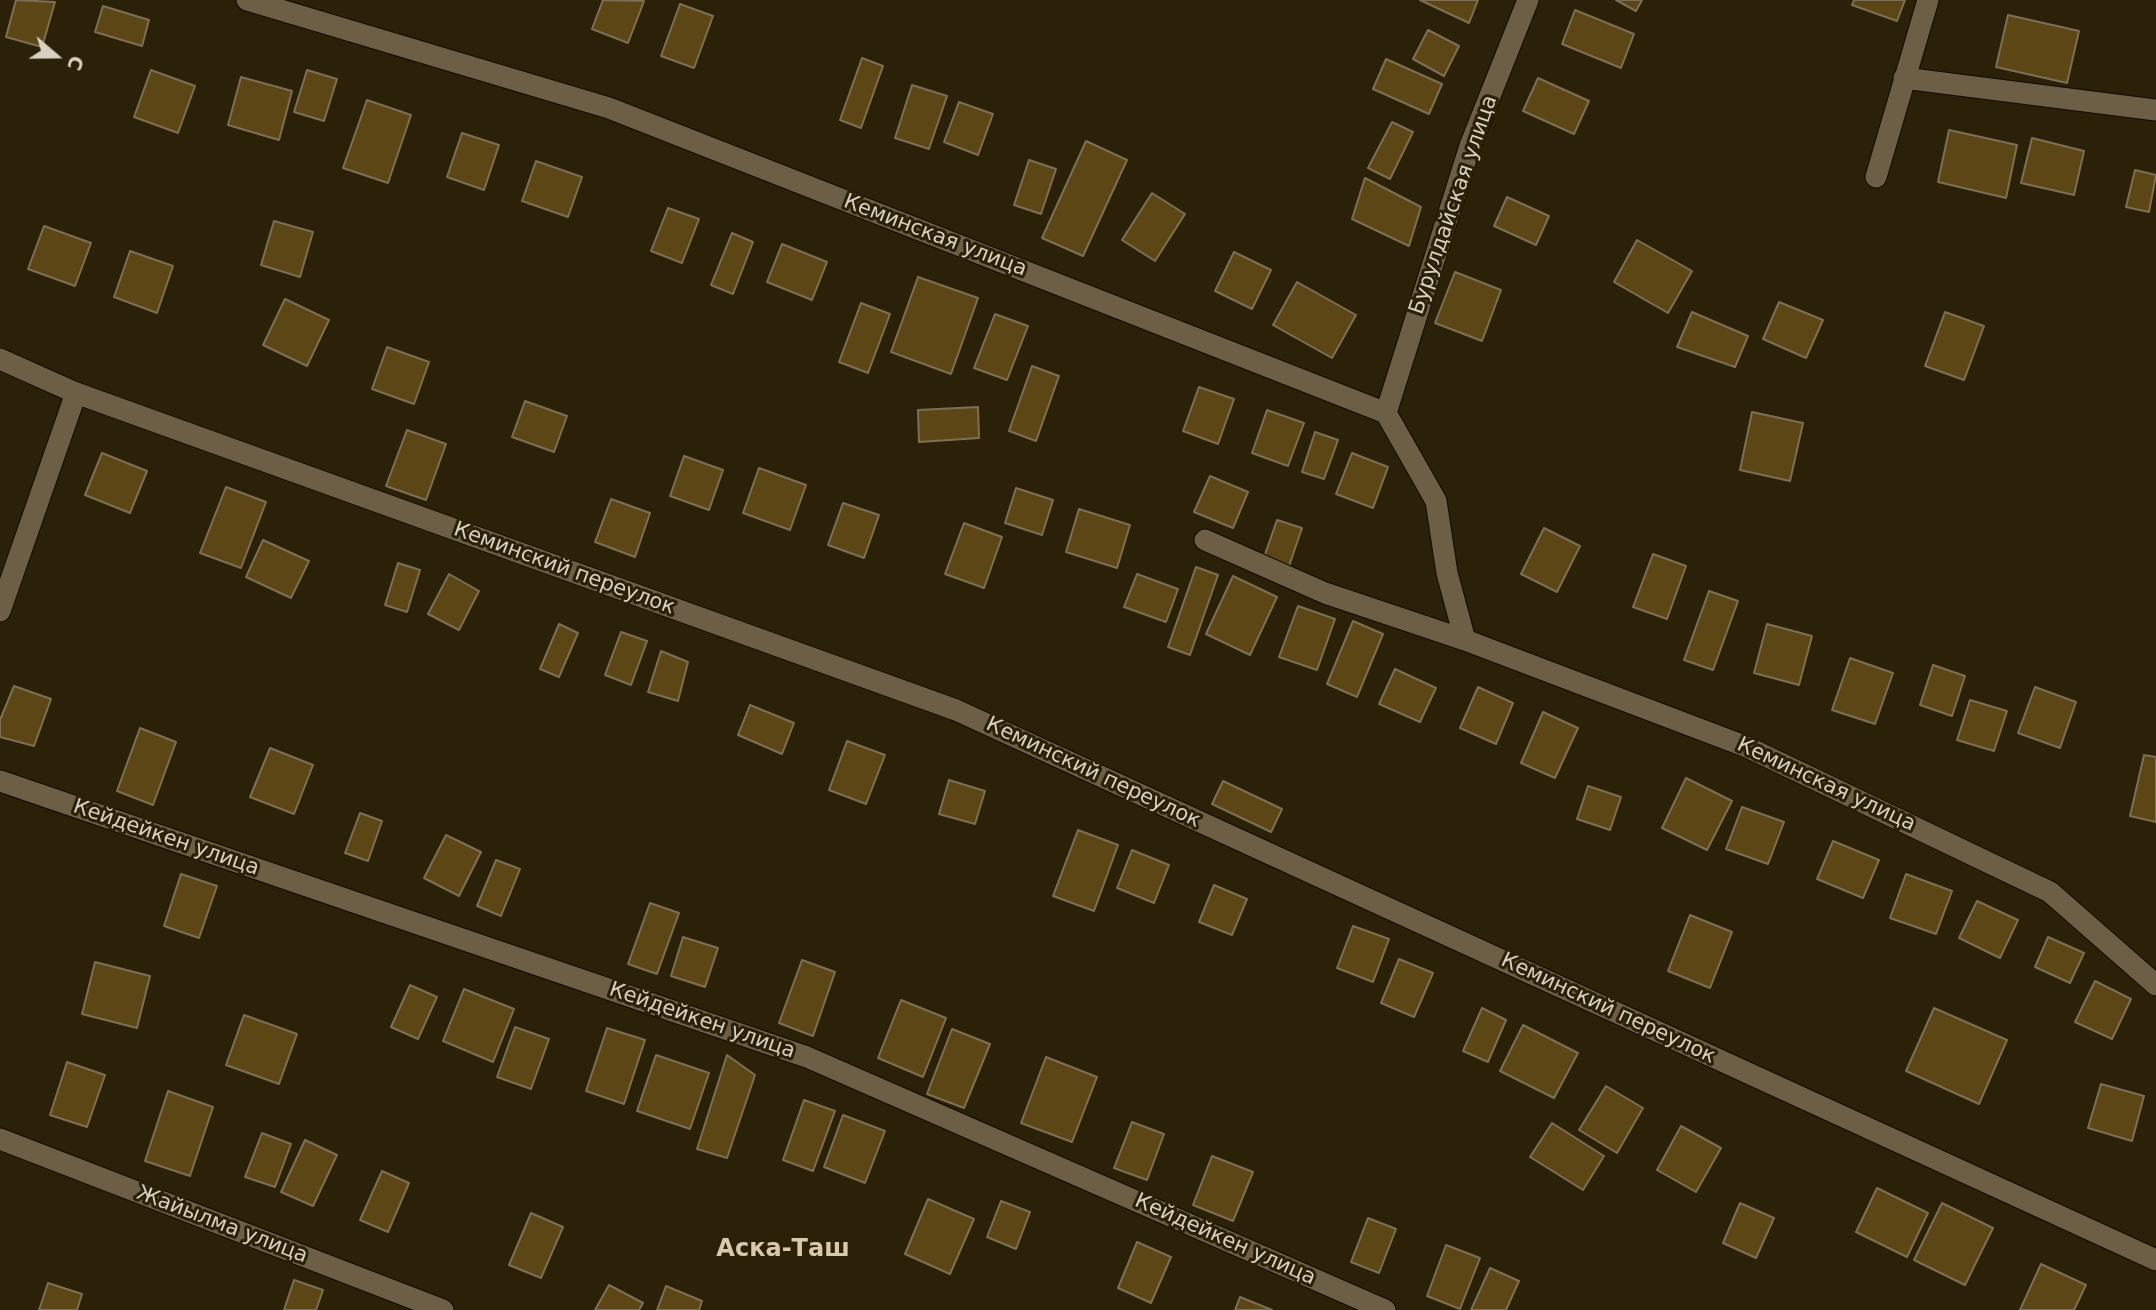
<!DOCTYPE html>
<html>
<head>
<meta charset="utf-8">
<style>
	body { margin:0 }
	#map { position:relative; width:2156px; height:1310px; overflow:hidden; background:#2b2008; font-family:"DejaVu Sans",sans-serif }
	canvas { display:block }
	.north { position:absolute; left:21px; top:21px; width:70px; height:70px; -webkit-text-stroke:5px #2b2008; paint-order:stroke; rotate:110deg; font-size:19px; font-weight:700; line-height:28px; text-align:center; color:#d8d1c3 }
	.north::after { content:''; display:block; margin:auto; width:24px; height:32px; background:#d8d1c3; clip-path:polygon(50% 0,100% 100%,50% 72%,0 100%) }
</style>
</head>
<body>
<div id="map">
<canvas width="2156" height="1310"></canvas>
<div class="north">С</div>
</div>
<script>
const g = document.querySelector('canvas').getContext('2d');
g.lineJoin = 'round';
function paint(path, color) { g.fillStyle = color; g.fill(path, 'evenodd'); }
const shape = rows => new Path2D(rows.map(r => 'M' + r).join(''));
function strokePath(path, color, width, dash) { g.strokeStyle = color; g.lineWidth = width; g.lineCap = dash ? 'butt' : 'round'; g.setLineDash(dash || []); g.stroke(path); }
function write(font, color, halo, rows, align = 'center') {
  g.font = font + ' "DejaVu Sans",sans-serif'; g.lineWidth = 6; g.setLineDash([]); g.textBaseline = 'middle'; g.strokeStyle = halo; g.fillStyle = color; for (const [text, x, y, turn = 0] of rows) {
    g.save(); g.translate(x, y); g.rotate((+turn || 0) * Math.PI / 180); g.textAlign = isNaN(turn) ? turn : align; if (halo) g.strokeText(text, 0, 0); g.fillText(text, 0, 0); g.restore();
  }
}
const building = shape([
	[16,0,55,2,42,47,6,37,16,0],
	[603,0,644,1,628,43,592,29,603,0],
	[1420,0,1478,0,1469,23,1420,0],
	[1616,0,1642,0,1636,11,1616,0],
	[1854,0,1905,0,1897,21,1852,5,1854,0],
	[680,4,713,16,694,68,661,56,680,4],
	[103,6,149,20,142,46,95,32,103,6],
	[1575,10,1634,34,1621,68,1562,44,1575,10],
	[2008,15,2079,31,2067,83,1996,67,2008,15],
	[1428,30,1459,46,1444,76,1413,59,1428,30],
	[862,58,883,66,861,128,840,120,862,58],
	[1386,59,1442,84,1429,114,1373,89,1386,59],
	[151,70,195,86,178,133,134,117,151,70],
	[307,70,337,79,324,121,294,112,307,70],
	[241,77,292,91,279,140,228,125,241,77],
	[1538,78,1589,101,1574,134,1523,111,1538,78],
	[912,85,947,96,929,149,895,138,912,85],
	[367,100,411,115,388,183,343,168,367,100],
	[959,102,993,114,978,155,944,142,959,102],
	[1392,122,1413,132,1390,179,1368,168,1392,122],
	[1949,130,2017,145,2006,198,1938,182,1949,130],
	[462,133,499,145,484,190,447,177,462,133],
	[2032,138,2084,151,2074,195,2021,183,2032,138],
	[1086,141,1127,160,1083,256,1042,238,1086,141],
	[1029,160,1056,169,1041,214,1014,205,1029,160],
	[536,161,582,177,568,217,522,201,536,161],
	[2135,170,2156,175,2149,212,2126,207,2135,170],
	[1365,178,1421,207,1409,246,1352,219,1365,178],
	[1152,193,1185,214,1155,261,1122,240,1152,193],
	[1507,197,1549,216,1536,245,1494,226,1507,197],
	[668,208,699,219,682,263,651,251,668,208],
	[274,221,313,232,300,277,261,265,274,221],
	[44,226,91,243,75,286,28,269,44,226],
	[732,233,753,242,733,294,711,285,732,233],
	[1637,240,1692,271,1668,313,1614,282,1637,240],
	[782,244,827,262,812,300,767,282,782,244],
	[130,251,173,266,157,313,114,297,130,251],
	[1234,252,1271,270,1252,309,1215,291,1234,252],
	[1455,272,1501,290,1482,341,1435,323,1455,272],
	[918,277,978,298,951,374,891,352,918,277],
	[1297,282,1356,315,1332,358,1273,325,1297,282],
	[285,299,329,320,307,366,263,345,285,299],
	[1779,302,1823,320,1806,358,1763,339,1779,302],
	[861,303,890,314,868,373,839,362,861,303],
	[1692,312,1748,336,1735,367,1677,347,1692,312],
	[1945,312,1984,326,1964,380,1925,366,1945,312],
	[995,314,1028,326,1007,380,974,368,995,314],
	[387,347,429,362,414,404,372,389,387,347],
	[1032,366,1059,376,1036,441,1009,431,1032,366],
	[1199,387,1234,399,1218,444,1183,431,1199,387],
	[525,401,567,416,554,452,512,437,525,401],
	[978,407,979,438,919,442,918,410,978,407],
	[1267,410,1304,423,1288,466,1252,453,1267,410],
	[1752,412,1803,423,1790,481,1740,470,1752,412],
	[407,430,446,444,426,500,386,486,407,430],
	[1315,432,1338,440,1324,479,1302,472,1315,432],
	[102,453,147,471,130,513,85,495,102,453],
	[1352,453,1388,467,1373,508,1336,494,1352,453],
	[684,456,723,470,709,510,670,496,684,456],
	[759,468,806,485,790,530,743,513,759,468],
	[1210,476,1248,492,1233,528,1194,512,1210,476],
	[226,487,266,502,241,568,200,553,226,487],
	[1016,488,1053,500,1042,535,1005,523,1016,488],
	[611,499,650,513,635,557,595,542,611,499],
	[843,503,879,515,864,558,828,545,843,503],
	[1079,509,1130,525,1117,568,1066,552,1079,509],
	[1277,520,1302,528,1287,572,1262,563,1277,520],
	[964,523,1002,537,984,588,945,574,964,523],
	[1544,528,1580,546,1557,592,1521,574,1544,528],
	[263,540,309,561,291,598,246,577,263,540],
	[1653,554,1686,566,1667,619,1633,607,1653,554],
	[398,563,420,570,407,612,385,605,398,563],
	[1196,567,1218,575,1190,655,1168,647,1196,567],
	[449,574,479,591,459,630,428,614,449,574],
	[1137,574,1178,589,1166,622,1124,607,1137,574],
	[1233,576,1277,597,1250,655,1206,634,1233,576],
	[1709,591,1738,601,1713,670,1684,660,1709,591],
	[1298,606,1335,619,1317,670,1279,657,1298,606],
	[1353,621,1383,634,1357,697,1327,684,1353,621],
	[559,624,578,633,559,677,540,669,559,624],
	[1767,624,1812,636,1799,685,1754,673,1767,624],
	[621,632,647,641,631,685,605,675,621,632],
	[661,651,688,662,678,701,648,692,661,651],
	[1850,658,1893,673,1875,724,1832,710,1850,658],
	[1933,665,1965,676,1952,716,1920,705,1933,665],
	[1395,669,1436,688,1420,722,1379,704,1395,669],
	[14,686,51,699,34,746,0,737,0,720,14,686],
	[1478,687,1513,703,1496,744,1460,728,1478,687],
	[2035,687,2076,702,2060,748,2018,733,2035,687],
	[1970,700,2007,711,1994,751,1957,740,1970,700],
	[750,705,794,723,782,754,738,735,750,705],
	[1543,712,1578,728,1555,778,1521,763,1543,712],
	[140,728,176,742,153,805,117,791,140,728],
	[847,741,885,755,866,804,829,790,847,741],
	[270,748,313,765,294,814,250,797,270,748],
	[2144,755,2156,757,2156,822,2130,816,2144,755],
	[1686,778,1732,801,1707,850,1662,828,1686,778],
	[949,780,985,791,975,824,939,814,949,780],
	[1223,781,1282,809,1271,832,1212,804,1223,781],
	[1588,786,1621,797,1610,830,1577,819,1588,786],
	[1742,807,1784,822,1768,864,1726,849,1742,807],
	[360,813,382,821,368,861,345,853,360,813],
	[1078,830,1118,845,1094,911,1053,896,1078,830],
	[446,835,481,852,459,896,424,878,446,835],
	[1833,841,1879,860,1863,898,1817,879,1833,841],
	[1132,850,1169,865,1154,903,1117,888,1132,850],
	[496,860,520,869,501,916,477,906,496,860],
	[181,874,217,886,199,938,164,926,181,874],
	[1906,874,1952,891,1936,934,1890,918,1906,874],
	[1214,885,1247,899,1232,935,1199,922,1214,885],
	[1977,901,2018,920,2000,958,1959,938,1977,901],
	[650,903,679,913,657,974,628,964,650,903],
	[1690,915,1732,932,1710,988,1668,971,1690,915],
	[1353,926,1389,939,1373,982,1337,968,1353,926],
	[683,937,718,948,705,987,671,976,683,937],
	[2048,937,2084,953,2070,983,2035,967,2048,937],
	[1399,959,1433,973,1414,1017,1381,1003,1399,959],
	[802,960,835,972,813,1036,779,1023,802,960],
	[95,962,150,976,137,1028,82,1014,95,962],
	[2095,981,2131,999,2112,1039,2075,1022,2095,981],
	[410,985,437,997,418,1039,391,1027,410,985],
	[464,989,514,1009,493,1062,443,1041,464,989],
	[901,1000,946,1018,923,1077,878,1058,901,1000],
	[1482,1008,1506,1020,1488,1062,1463,1051,1482,1008],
	[1934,1008,2007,1040,1979,1104,1906,1071,1934,1008],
	[244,1015,297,1034,279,1084,226,1065,244,1015],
	[1523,1025,1578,1053,1554,1098,1500,1071,1523,1025],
	[515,1027,549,1039,531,1089,497,1077,515,1027],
	[607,1028,645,1040,624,1104,586,1091,607,1028],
	[952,1029,990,1044,964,1108,927,1094,952,1029],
	[656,1055,709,1073,690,1129,637,1111,656,1055],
	[727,1055,755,1075,727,1158,697,1149,727,1055],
	[1046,1057,1097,1077,1072,1142,1021,1123,1046,1057],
	[67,1062,105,1075,87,1127,50,1115,67,1062],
	[2101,1084,2144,1096,2132,1141,2088,1128,2101,1084],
	[1606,1086,1643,1108,1617,1153,1579,1130,1606,1086],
	[168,1091,213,1107,190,1176,145,1161,168,1091],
	[804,1100,835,1111,813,1171,783,1160,804,1100],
	[843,1115,885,1131,865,1183,824,1167,843,1115],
	[1132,1122,1164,1134,1147,1180,1114,1168,1132,1122],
	[1552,1123,1604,1156,1583,1190,1530,1157,1552,1123],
	[1681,1126,1721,1148,1696,1192,1657,1170,1681,1126],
	[262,1133,291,1144,275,1187,245,1177,262,1133],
	[305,1140,337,1155,313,1206,281,1192,305,1140],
	[1212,1156,1253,1172,1233,1221,1193,1205,1212,1156],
	[382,1171,409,1183,388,1232,360,1220,382,1171],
	[1877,1188,1928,1213,1907,1257,1856,1232,1877,1188],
	[928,1199,974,1219,950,1274,905,1254,928,1199],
	[1001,1201,1030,1212,1016,1249,987,1237,1001,1201],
	[1740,1203,1774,1218,1756,1258,1723,1243,1740,1203],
	[1942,1203,1993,1228,1965,1285,1914,1260,1942,1203],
	[531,1213,563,1227,541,1278,509,1265,531,1213],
	[1368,1218,1396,1229,1379,1273,1351,1262,1368,1218],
	[1137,1242,1171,1257,1151,1303,1118,1288,1137,1242],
	[1446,1245,1480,1258,1460,1309,1427,1296,1446,1245],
	[2041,1264,2086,1285,2074,1310,2020,1310,2041,1264],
	[1490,1268,1519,1281,1506,1310,1471,1310,1490,1268],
	[294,1280,323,1290,316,1310,284,1310,294,1280],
	[48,1283,82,1294,77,1310,39,1310,48,1283],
	[609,1285,643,1303,639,1310,595,1310,609,1285],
	[666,1286,702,1301,699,1310,657,1310,666,1286],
	[1240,1297,1272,1310,1235,1310,1240,1297]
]);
const street = shape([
	[247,0,609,108,1386,413,1436,501,1447,573,1465,640],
	[1904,78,2156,110],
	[1876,177,1928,0],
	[76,393,956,710,2156,1260],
	[1386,413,1470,146,1528,0],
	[1205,540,1325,593,1465,640,1747,747,2050,892,2156,985],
	[0,781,807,1057,1385,1310],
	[0,1139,443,1310]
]);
const secondary = shape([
	[0,359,76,393,0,611]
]);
const streetNames = [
	["Бурулдайская улица",1454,205,-71],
	["Кеминская улица",935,236,21],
	["Кеминский переулок",564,569,20],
	["Кеминский переулок",1093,773,25],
	["Кеминская улица",1826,785,25],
	["Кейдейкен улица",166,838,19],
	["Кеминский переулок",1608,1009,25],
	["Кейдейкен улица",702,1021,19],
	["Жайылма улица",222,1225,21],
	["Кейдейкен улица",1225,1240,24]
];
const quarterNames = [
	["Аска-Таш",783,1250]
];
paint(building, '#5c4615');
strokePath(building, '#7c6f55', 2);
strokePath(street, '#130900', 23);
strokePath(secondary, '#130900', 23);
strokePath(street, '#6c5f46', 21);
strokePath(secondary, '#6c5f46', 21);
write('21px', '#d8d1c3', '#2b2008', streetNames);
write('bold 24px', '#d8c9ad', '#2b2008', quarterNames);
</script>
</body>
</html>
